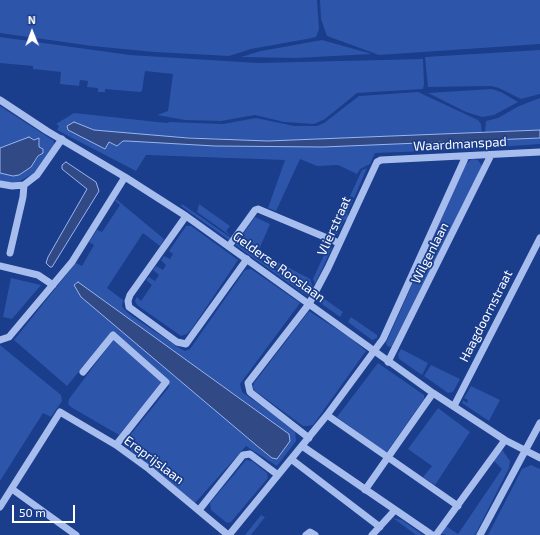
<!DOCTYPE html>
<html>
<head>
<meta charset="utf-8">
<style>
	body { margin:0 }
	#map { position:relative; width:540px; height:535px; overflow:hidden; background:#1a3d8c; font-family:"Exo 2",sans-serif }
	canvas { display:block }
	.north { position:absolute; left:12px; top:12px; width:40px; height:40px; -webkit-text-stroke:3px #1a3d8c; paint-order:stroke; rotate:359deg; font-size:11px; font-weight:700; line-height:16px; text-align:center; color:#fff }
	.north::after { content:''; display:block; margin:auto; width:14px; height:18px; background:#fff; clip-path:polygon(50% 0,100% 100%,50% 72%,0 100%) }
	.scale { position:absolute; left:12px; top:505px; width:63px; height:18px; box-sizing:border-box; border:2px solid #fff; border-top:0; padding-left:5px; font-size:12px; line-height:14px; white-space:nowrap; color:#fff; -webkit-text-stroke:3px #1a3d8c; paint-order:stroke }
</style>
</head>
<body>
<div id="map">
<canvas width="540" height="535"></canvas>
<div class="north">N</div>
<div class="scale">50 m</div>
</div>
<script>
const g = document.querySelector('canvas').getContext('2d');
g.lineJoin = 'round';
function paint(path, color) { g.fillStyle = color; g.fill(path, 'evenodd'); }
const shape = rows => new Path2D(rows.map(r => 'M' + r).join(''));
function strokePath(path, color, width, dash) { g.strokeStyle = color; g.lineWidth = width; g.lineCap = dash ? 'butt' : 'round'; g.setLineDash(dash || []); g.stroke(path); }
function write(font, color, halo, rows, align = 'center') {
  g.font = font + ' "Exo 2",sans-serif'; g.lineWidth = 3.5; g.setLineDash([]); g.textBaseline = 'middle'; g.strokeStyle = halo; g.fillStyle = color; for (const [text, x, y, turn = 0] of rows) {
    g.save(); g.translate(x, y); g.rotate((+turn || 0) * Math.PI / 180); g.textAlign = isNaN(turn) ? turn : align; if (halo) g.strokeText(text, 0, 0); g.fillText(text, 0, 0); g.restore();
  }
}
const green = shape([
	[0,0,317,0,319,29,316,37,307,39,251,49,229,56,154,52,92,46,0,33],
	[320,0,540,0,540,44,379,55,327,36,321,19],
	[0,37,130,55,258,63,423,59,424,84,423,89,357,93,325,119,314,124,284,122,255,115,221,121,185,120,157,115,168,111,173,74,145,71,142,91,140,92,105,89,105,92,98,92,98,88,87,87,88,81,80,80,79,86,60,84,61,72,33,69,33,66,0,63],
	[322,40,372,54,296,58,241,57,261,51],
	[540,50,540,94,521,99,499,88,491,86,428,87,425,57],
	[492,89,501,92,518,102,494,115,482,117,466,112,428,93],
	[418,92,478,120,481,124,482,133,268,141,162,136,94,130,75,123,117,146,123,141,127,141,215,146,289,147,482,140,482,149,375,153,370,164,360,169,357,174,338,165,317,166,300,159,276,211,268,208,285,160,146,155,136,171,57,130,59,126,56,124,74,113,167,123,170,122,223,124,256,118,294,126,317,126,324,123,359,96],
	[540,98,540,130,485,132,486,121,498,118,519,106],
	[0,106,54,141,54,146,34,173,20,181,12,183,0,181,0,173,13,176,31,167,43,151,39,147,40,140,29,138,0,148],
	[540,138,540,144,485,148,484,140],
	[472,159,478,160,482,166,405,321,391,347,387,346,386,343,466,164],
	[367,168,354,198,350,196,362,170],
	[349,198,353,200,347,213,349,217,347,220,344,220,337,234,334,233],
	[116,199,164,239,160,246,143,233,107,288,123,300,122,307,129,314,178,347,185,351,190,349,245,270,251,269,300,303,240,384,242,392,295,430,296,441,277,466,246,446,195,503,123,444,169,387,168,382,111,333,67,386,14,340,76,263,82,266,94,245,89,242,97,230,102,232,120,205,115,201],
	[78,282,289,434,272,458,82,297,74,285],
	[182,204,231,238,229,240,181,206],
	[199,204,230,226,226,231,232,237,197,212],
	[255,217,270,224,257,254,238,241],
	[186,226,191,226,238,260,191,330,187,334,181,336,137,305,135,301,137,297,141,301,152,285,146,280,149,277,155,281,159,275,153,270,156,266,163,270,166,265,161,260,164,256,170,259,173,254,169,251],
	[237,243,309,294,307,296,235,245],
	[328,246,332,248,315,284,313,279],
	[261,253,310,279,313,287,312,290,308,291,259,256],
	[11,278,41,285,12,319,3,317],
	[323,298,343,312,340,317,322,304],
	[309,311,349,337,366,351,313,425,307,426,303,426,254,390,253,387,254,383],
	[351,317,377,335,377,338,372,340,348,322],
	[114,339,163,380,119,435,71,407,68,404,69,399],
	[0,345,61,395,62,401,51,417,43,413,0,481],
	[401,349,428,363,422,375,399,359,398,354],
	[378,363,424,395,424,399,386,453,337,417],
	[431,365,460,379,453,392,448,393,424,376],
	[471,386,500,400,489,421,462,403,463,400,467,403,468,400,464,398],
	[438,408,470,432,435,485,423,477,432,466,408,449],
	[501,448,510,461,509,468,475,535,446,535,441,533,446,526,458,534,502,469,493,460],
	[246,460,252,461,267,473,268,478,231,522,227,523,211,510,210,503],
	[531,465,540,469,540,535,488,535,522,469],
	[261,515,265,517,251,535,245,535],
	[393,518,402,520,423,535,416,535]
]);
const water = shape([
	[74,122,94,130,117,132,188,138,268,141,540,130,540,138,323,147,215,146,127,141,123,141,117,146,109,142,105,149,68,130,67,126,74,122],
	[29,137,34,140,39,138,39,147,43,149,43,153,38,156,31,167,19,175,13,176,0,173,0,148,29,137],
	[66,162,96,182,99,191,52,267,50,267,46,263,48,257,87,189,62,169,62,165,66,162],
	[78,282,289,434,290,441,277,459,272,458,256,445,81,297,74,285,78,282]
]);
const minor = shape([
	[0,100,47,131,125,177,186,216,433,393,505,440,540,458],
	[0,184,12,186,24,185],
	[186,216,130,295,128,301,129,307,177,342,186,344,247,259],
	[229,246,255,210,258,209,339,243],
	[10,253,23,197,24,185,37,175,62,139],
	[0,266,38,275,53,285],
	[0,340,9,337,72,262,125,177],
	[388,362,491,155],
	[83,372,113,335,166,382,116,445],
	[454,406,540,238],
	[327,415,458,506],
	[309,438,250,392,248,383,309,304,328,268,377,162,381,160,540,152],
	[302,446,432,535],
	[291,459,380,527],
	[12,489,76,535],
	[365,490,433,393],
	[0,507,60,412,116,445,149,469,228,535],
	[199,510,243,455,250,454,278,475],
	[229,535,327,415,383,339,466,156],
	[306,535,310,532,315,535],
	[372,535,395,510],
	[436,535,505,440],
	[480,535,540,423]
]);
const streetNames = [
	["Waardmanspad",460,144,-3],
	["Vlierstraat",334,226,-66],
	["Wilgenlaan",430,253,-63],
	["Gelderse Rooslaan",279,267,36],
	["Haagdoornstraat",486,316,-63],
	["Ereprijslaan",154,460,37]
];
paint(green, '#2d55aa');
paint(water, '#314a86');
strokePath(water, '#98b5f0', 1);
strokePath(minor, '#a6bdee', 7);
write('13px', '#fff', '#1a3d8c', streetNames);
</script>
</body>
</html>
